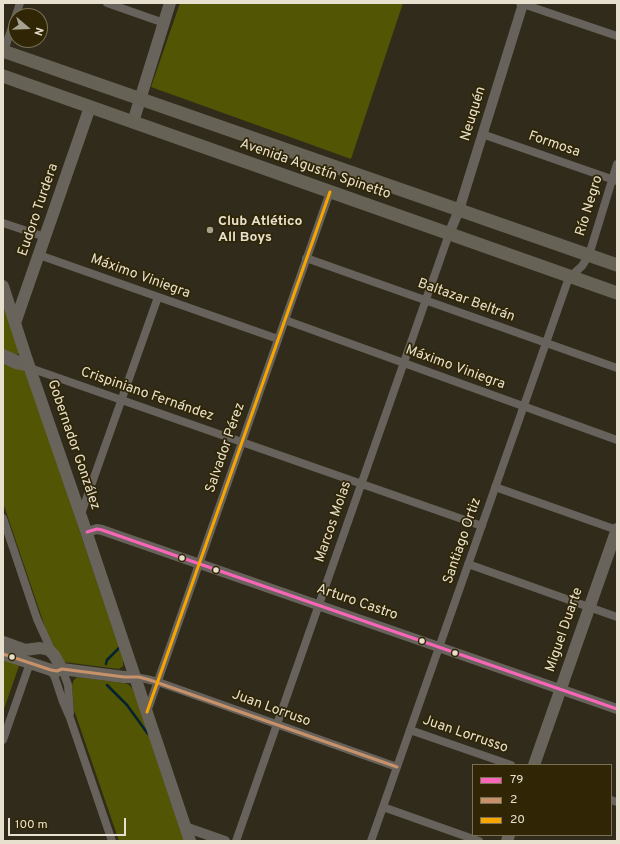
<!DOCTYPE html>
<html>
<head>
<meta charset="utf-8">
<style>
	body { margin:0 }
	#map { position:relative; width:620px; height:844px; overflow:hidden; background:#302b1a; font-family:Overpass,sans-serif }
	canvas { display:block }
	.frame { position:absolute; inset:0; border:4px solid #e7e0cf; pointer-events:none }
	.legend { position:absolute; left:472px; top:764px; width:140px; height:72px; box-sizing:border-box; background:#302606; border:1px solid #797056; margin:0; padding:5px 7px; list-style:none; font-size:12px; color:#e7e0cf }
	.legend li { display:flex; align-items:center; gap:8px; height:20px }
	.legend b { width:20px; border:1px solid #797056 }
	.north { position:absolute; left:8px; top:8px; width:40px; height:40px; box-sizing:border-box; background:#302606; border:1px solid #797056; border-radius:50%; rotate:109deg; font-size:11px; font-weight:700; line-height:16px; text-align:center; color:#e7e0cf }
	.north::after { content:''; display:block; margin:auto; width:14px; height:18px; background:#a7a190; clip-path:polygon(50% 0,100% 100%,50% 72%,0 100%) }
	.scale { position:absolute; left:8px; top:818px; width:118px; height:18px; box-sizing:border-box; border:2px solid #e7e0cf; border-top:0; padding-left:5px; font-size:12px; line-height:14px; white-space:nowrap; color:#e7e0cf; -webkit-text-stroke:3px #302606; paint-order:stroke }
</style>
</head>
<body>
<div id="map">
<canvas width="620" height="844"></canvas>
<div class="frame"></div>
<ul class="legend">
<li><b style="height:5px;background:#fa66b7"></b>79</li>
<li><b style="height:5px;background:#c7916a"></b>2</li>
<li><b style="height:5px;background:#f7a600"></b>20</li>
</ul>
<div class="north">N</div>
<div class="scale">100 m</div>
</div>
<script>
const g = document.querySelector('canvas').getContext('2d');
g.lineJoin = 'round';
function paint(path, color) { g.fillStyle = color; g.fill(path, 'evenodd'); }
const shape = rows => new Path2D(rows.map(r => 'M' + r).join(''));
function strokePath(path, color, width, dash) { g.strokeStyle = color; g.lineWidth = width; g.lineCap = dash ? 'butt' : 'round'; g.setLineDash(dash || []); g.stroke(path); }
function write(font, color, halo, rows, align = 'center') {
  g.font = font + ' Overpass,sans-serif'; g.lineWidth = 3.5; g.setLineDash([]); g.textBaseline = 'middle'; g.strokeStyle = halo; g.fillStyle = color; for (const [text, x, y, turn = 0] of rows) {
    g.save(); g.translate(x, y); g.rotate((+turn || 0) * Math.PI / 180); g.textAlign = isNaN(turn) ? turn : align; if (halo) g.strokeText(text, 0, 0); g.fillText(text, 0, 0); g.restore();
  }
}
const green = shape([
	[180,3,403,3,351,159,151,87],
	[3,303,19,352,18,354,16,355,3,351],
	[3,361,23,370,26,373,123,659,123,666,119,669,64,662,61,660,48,636,3,503],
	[3,657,20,663,3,712],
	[77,677,124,683,128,684,132,688,134,692,184,841,119,841,74,710,72,685,74,680]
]);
const stream = shape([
	[106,664,107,660,119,648],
	[107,685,127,705,148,734]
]);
const minor = shape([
	[107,3,164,23],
	[523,3,523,4,617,36],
	[4,51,20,3],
	[482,134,617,181],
	[3,223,45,237],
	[39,255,278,339],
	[306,258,617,368],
	[285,320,617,440],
	[3,353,19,360,25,364],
	[3,359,16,365,30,368,482,526],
	[495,487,617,530],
	[81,514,158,297],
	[3,518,37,619,52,652],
	[468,564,617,617],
	[62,669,68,685,70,713],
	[48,670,53,674,55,678,63,702,70,718,112,841],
	[135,677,146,679,158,682,397,767],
	[147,712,330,192],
	[410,730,511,765],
	[3,740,30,663],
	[611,800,617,802],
	[383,807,479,841],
	[236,841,449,234],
	[371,841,567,283,569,278,582,266,589,255,617,164]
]);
const tertiary = shape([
	[449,234,459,210,523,4,521,3],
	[87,532,97,529,102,530,617,709],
	[185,827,225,841]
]);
const secondary = shape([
	[133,122,170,3],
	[3,286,26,357,85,528,190,841],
	[15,323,90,107],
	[3,642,25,650,40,648,49,650,54,655,62,669],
	[3,654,51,670,57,671,62,669,124,677,135,677],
	[534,765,617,529],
	[507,841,509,835]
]);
const primary = shape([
	[3,51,617,265],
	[3,76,617,293]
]);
const bus1 = shape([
	[87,532,97,529,102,530,617,709]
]);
const bus2 = shape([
	[3,654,51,670,57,671,62,669,124,677,139,677,150,680,397,767]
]);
const bus3 = shape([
	[147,712,330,192]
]);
const markers = [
	[210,230,4,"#a7a190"],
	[182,558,3.5,"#e7e0cf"],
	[216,570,3.5,"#e7e0cf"],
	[422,641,3.5,"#e7e0cf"],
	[455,653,3.5,"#e7e0cf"],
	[12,657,3.5,"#e7e0cf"]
];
const streetNames = [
	["Neuquén",474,114,-73],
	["Formosa",554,145,19],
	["Avenida Agustín Spinetto",315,170,19],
	["Río Negro",590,206,-73],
	["Eudoro Turdera",39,210,-71],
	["Máximo Viniegra",140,277,20],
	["Baltazar Beltrán",466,301,20],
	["Máximo Viniegra",455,368,20],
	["Crispiniano Fernández",147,395,19],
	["Gobernador González",73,445,71],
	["Salvador Pérez",226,448,-71],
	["Marcos Molas",334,522,-71],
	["Santiago Ortiz",463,541,-71],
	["Arturo Castro",357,603,19],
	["Miguel Duarte",565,630,-71],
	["Juan Lorruso",271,709,20],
	["Juan Lorrusso",465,735,19]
];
const poiNames = [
	["Club Atlético",218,222],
	["All Boys",218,238]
];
paint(green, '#525504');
strokePath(stream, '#04212f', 2.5);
strokePath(minor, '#67625b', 8);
strokePath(tertiary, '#67625b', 10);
strokePath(secondary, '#69645b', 12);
strokePath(primary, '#676256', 13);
strokePath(bus1, '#fa66b7', 3);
strokePath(bus2, '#c7916a', 3);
strokePath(bus3, '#f7a600', 3);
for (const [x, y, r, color] of markers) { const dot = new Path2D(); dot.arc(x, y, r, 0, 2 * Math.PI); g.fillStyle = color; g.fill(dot); strokePath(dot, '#302606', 1.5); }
write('14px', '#e7e0cf', '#302606', streetNames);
write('bold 14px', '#e7e0cf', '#302606', poiNames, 'left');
</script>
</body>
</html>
